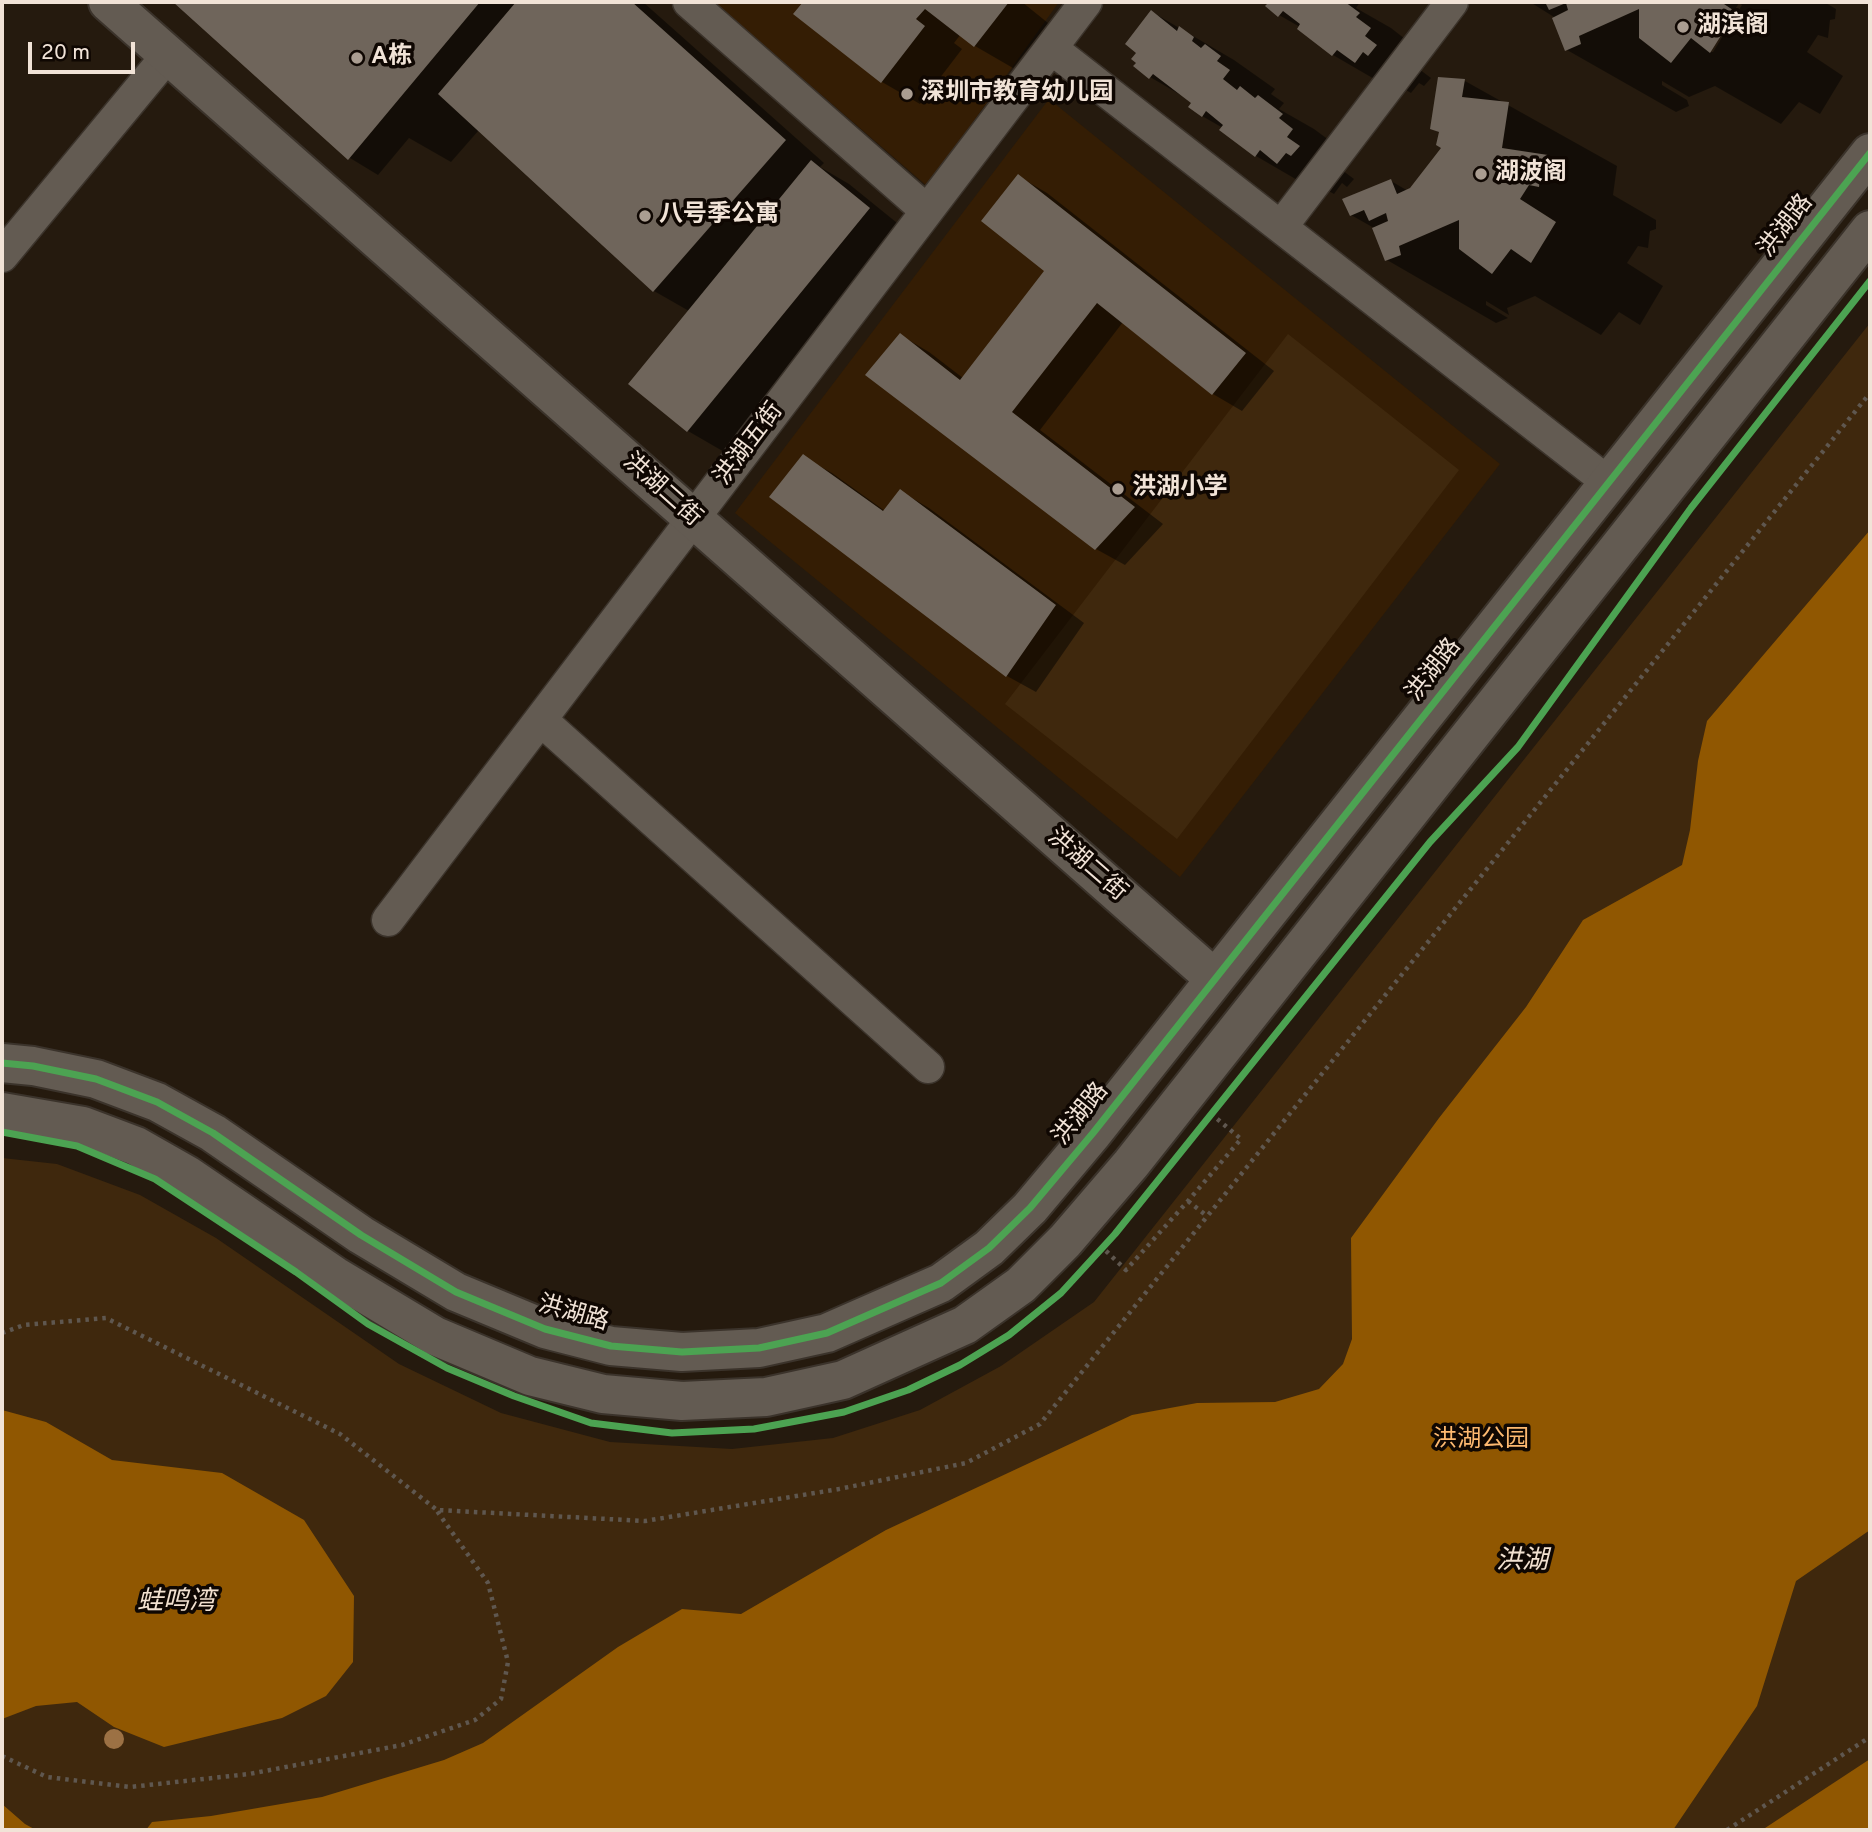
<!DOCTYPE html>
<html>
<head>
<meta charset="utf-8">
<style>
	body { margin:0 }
	#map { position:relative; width:1872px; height:1832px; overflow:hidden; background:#251a0e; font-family:Overpass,sans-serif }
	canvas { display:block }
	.frame { position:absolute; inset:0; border:4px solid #f1e3d7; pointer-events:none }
	.scale { position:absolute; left:28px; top:42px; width:107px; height:32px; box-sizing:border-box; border:4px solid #f1e3d7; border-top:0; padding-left:9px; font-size:21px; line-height:24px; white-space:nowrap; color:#f1e3d7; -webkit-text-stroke:5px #0f0702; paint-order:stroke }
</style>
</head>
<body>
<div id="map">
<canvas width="1872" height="1832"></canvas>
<div class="frame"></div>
<div class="scale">20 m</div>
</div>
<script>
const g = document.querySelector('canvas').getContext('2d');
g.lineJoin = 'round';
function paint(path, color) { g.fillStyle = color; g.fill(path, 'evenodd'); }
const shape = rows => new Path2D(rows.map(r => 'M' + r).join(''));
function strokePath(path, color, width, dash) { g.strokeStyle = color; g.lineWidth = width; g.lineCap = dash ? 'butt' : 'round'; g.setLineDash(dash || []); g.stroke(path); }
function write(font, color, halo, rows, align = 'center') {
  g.font = font + ' Overpass,"Noto Sans SC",sans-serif'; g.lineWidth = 7; g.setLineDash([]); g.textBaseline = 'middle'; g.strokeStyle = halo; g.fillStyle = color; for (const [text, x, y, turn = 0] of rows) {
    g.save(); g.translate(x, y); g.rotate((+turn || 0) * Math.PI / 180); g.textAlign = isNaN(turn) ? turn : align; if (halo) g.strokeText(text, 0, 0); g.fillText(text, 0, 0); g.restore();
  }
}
const built = shape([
	[714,2,1059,2,927,186],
	[1049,99,1500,464,1180,877,735,513]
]);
const green = shape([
	[1870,323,1870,1830,2,1830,2,1158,57,1164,140,1195,216,1238,399,1364,501,1413,610,1442,732,1449,833,1438,920,1410,1001,1366,1094,1302],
	[1288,334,1459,470,1177,839,1005,704]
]);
const water = shape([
	[1870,530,1870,1530,1796,1581,1757,1706,1673,1830,146,1830,152,1822,211,1816,322,1797,444,1760,483,1743,618,1647,682,1609,741,1614,886,1530,1132,1415,1197,1403,1275,1402,1319,1389,1343,1364,1352,1339,1351,1238,1439,1118,1526,1007,1583,920,1682,865,1690,830,1698,761,1707,721],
	[2,1410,46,1422,112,1460,222,1473,304,1520,354,1596,353,1662,326,1696,282,1718,164,1747,114,1727,77,1702,36,1706,2,1719],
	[1870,1759,1870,1830,1762,1830],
	[2,1804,25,1824,36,1830,2,1830]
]);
const shadow = shape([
	[176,2,643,2,824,163,820,167,849,184,907,231,726,453,688,431,630,383,689,311,654,291,479,130,451,162,409,138,378,175,350,158],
	[805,2,1022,2,1048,23,1013,68,975,46,961,34,954,43,962,49,920,104,882,82,795,14],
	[1270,2,1360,2,1356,8,1391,28,1414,46,1419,69,1431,78,1424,86,1419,83,1411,93,1392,82,1388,87,1333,55,1300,27,1279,15],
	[1530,2,1824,2,1836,9,1835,19,1830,20,1828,38,1818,35,1807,52,1843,76,1820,114,1799,102,1781,124,1715,86,1689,97,1662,81,1662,85,1687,100,1689,106,1676,112,1567,50,1554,17],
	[1739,3,1742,5,1713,52,1709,52],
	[1152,12,1234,60,1275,89,1271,94,1284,103,1279,109,1314,129,1337,146,1342,170,1354,179,1347,187,1342,183,1334,194,1314,183,1311,188,1256,156,1223,128,1202,116,1191,101,1150,77,1138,62,1138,52],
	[1465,81,1617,166,1613,195,1656,220,1656,229,1650,231,1648,248,1638,246,1627,263,1663,286,1640,325,1619,312,1601,335,1535,296,1507,308,1509,315,1486,301,1486,305,1508,318,1496,323,1387,260,1374,228,1351,215,1391,181,1408,191,1444,148,1440,133,1432,128],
	[1018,176,1047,193,1274,371,1242,411,1213,394,1123,322,1040,430,1163,524,1125,565,1096,549,900,335,929,352,963,378,1047,271],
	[803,457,832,473,885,511,900,491,929,508,1084,623,1036,692,1007,676,771,497]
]);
const building = shape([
	[173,2,480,2,348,160],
	[516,2,632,2,786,140,653,292,438,94],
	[803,2,1009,2,974,47,925,9,916,19,925,26,881,83,793,14],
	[1269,2,1345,2,1360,13,1356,17,1371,28,1365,36,1377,45,1368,56,1363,52,1355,63,1337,50,1332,56,1297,29,1300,24,1283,11,1278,17,1265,6],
	[1545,2,1721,2,1736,12,1710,53,1691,38,1671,63,1639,38,1639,9,1579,36,1581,44,1565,51,1552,18,1568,10,1566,3,1549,10],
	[1151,10,1177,31,1179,26,1194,37,1192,41,1201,48,1205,44,1221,56,1217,61,1230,70,1223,79,1237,90,1240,86,1255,98,1258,95,1283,114,1279,118,1293,129,1287,137,1300,146,1291,156,1286,153,1277,164,1260,150,1255,157,1219,130,1223,125,1206,111,1202,117,1188,107,1191,103,1153,74,1149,79,1133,66,1136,63,1131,59,1136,53,1125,44],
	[1438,77,1465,79,1462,97,1509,102,1502,148,1548,155,1547,167,1541,168,1539,187,1529,185,1520,199,1556,222,1531,263,1511,249,1492,274,1459,249,1459,220,1399,246,1401,255,1385,261,1372,228,1388,221,1386,213,1369,221,1364,210,1350,216,1342,199,1391,179,1397,194,1410,188,1441,148,1436,145,1439,132,1430,129],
	[811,160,870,208,687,432,628,384],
	[1018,174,1246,353,1212,395,1097,303,1012,412,1135,507,1095,550,865,375,900,333,960,380,1044,271,981,221],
	[803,454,883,511,900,489,1056,605,1006,677,769,497]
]);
const path = shape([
	[1188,1201,1207,1216],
	[1106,1251,1126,1270,1188,1201,1241,1139,1215,1117],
	[2,1333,24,1325,106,1318,340,1434,437,1510,645,1521,839,1489,966,1463,1040,1424,1870,393],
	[2,1756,47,1777,130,1787,249,1774,402,1745,475,1720,501,1699,508,1662,488,1583,437,1511],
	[1727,1830,1870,1737]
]);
const minor = shape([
	[689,2,927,211],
	[1051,48,1609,483],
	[1281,227,1452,2],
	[2,256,168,55],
	[541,720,928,1067],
	[388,920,1086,2]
]);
const tertiary = shape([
	[108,2,1215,979],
	[2,1063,33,1066,96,1079,157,1102,213,1133,361,1235,456,1292,545,1329,611,1346,682,1352,759,1348,827,1333,941,1283,989,1248,1030,1208,1093,1133,1870,153],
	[2,1112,83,1126,136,1146,187,1175,335,1276,435,1336,530,1376,603,1394,682,1401,766,1397,843,1380,965,1325,1021,1285,1065,1241,1131,1164,1870,230]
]);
const cycleway = shape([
	[2,1063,33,1066,96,1079,157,1102,213,1133,361,1235,456,1292,545,1329,611,1346,682,1352,759,1348,827,1333,941,1283,989,1248,1030,1208,1093,1133,1870,153],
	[2,1132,77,1146,155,1179,296,1272,368,1324,447,1368,514,1396,591,1423,672,1433,754,1429,844,1412,908,1390,960,1365,1009,1335,1061,1293,1115,1234,1430,842,1518,747,1691,508,1870,281]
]);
const trees = [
	[114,1739]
];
const markers = [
	[1683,27,7,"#aa9d91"],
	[357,58,7,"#aa9d91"],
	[907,94,7,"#aa9d91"],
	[1481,174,7,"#aa9d91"],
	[645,216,7,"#aa9d91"],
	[1118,489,7,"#aa9d91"]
];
const poiNames = [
	["湖滨阁",1697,27],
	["A栋",371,58],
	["深圳市教育幼儿园",921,94],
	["湖波阁",1495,174],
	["八号季公寓",659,216],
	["洪湖小学",1132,489]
];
const streetNames = [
	["洪湖路",1787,227,-52],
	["洪湖五街",750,445,-53],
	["洪湖二街",661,491,42],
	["洪湖路",1435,671,-52],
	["洪湖二街",1086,866,41],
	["洪湖路",1082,1115,-51],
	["洪湖路",573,1315,16]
];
const parkNames = [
	["洪湖公园",1481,1441]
];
const waterNames = [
	["洪湖",1522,1563],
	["蛙鸣湾",176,1604]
];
paint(built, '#341d04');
paint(green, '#3f280d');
paint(water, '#905701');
paint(shadow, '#0007');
paint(building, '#6f655b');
strokePath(minor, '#3b332b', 35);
strokePath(tertiary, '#3b332b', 42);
strokePath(path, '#5f574f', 4.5, [3.5, 5]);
strokePath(minor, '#635b52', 32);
strokePath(tertiary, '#635b52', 38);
strokePath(cycleway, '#4ca352', 7);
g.fillStyle = '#9c7144';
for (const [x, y] of trees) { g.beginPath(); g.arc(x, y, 10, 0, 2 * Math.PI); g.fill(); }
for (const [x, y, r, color] of markers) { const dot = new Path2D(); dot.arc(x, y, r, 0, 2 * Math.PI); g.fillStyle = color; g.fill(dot); strokePath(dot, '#0f0702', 2.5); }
write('bold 24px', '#f1e3d7', '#0f0702', poiNames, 'left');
write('24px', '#f1e3d7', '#0f0702', streetNames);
write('24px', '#fdb970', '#0f0702', parkNames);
write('italic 26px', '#f2e1d0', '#0f0702', waterNames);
</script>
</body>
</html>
